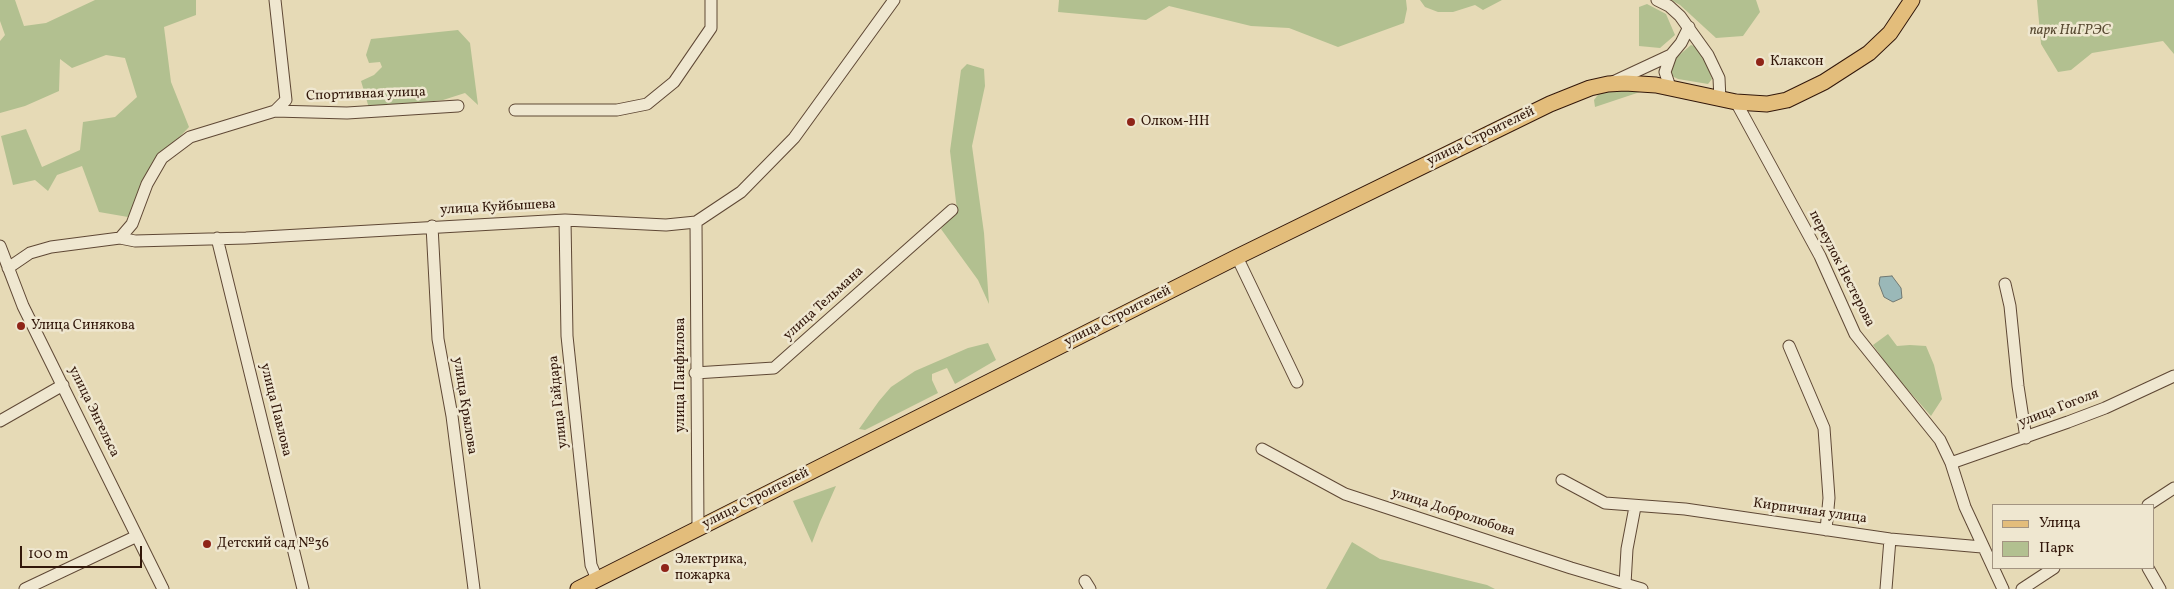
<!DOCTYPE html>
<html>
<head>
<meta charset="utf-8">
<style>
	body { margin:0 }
	#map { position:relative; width:2174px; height:589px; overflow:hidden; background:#e6dab6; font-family:Vollkorn,serif }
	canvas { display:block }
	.legend { position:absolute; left:1992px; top:504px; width:162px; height:65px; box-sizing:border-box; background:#efe7d0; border:1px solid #a39481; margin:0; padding:6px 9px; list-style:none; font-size:15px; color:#32170a }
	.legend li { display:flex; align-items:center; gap:10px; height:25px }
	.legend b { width:25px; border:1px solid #a39481 }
	.scale { position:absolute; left:20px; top:546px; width:122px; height:22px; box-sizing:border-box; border:2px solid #32170a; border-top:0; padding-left:6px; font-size:15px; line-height:18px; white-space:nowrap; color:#32170a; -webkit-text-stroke:4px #efe7d0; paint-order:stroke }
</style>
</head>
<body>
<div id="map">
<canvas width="2174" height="589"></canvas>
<ul class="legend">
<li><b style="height:6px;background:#e3bd7b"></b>Улица</li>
<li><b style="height:14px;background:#b2c090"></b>Парк</li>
</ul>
<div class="scale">100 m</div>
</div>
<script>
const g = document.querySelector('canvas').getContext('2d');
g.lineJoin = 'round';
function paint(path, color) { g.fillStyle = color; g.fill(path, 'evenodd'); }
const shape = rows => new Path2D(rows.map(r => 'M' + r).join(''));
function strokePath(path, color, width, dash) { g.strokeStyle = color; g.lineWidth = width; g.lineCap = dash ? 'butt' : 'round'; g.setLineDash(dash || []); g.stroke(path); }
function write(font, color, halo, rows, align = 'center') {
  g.font = font + ' Vollkorn,serif'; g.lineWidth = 5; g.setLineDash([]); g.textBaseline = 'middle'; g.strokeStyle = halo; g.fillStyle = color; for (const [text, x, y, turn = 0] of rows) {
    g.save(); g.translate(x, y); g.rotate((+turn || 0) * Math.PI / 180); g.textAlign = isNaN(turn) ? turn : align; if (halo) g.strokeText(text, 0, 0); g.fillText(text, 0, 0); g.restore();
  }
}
const green = shape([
	[0,0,15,0,24,26,46,23,95,0,196,0,196,15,164,27,171,82,189,127,154,164,128,217,99,212,82,166,57,175,48,191,35,180,13,185,1,136,26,129,42,167,80,150,83,122,115,117,137,97,125,58,106,55,72,68,60,59,59,91,25,106,0,113,0,41,5,35,0,21],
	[1059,0,1406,0,1407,9,1404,23,1338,47,1289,28,1251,26,1169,6,1146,20,1058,12],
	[1420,0,1502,0,1483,10,1475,5,1453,12,1438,12,1425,7],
	[1671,0,1756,0,1760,12,1743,36,1716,38,1680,5],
	[2037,0,2174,0,2174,54,2163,41,2092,53,2071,70,2058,72,2041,44],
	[1647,4,1666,14,1675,35,1660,48,1639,46,1639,7],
	[458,30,470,43,478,105,465,93,443,100,369,108,361,81,374,75,382,67,380,62,369,63,366,55,371,39],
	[1691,45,1697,47,1706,63,1712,79,1708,84,1678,79,1672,76,1671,68,1677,57],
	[967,64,984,69,985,86,972,146,984,233,989,304,978,280,941,229,957,210,950,151,961,70],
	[1639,88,1643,91,1595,107,1594,100,1600,92],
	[1888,334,1897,346,1910,345,1926,346,1934,365,1942,399,1931,416,1894,374,1873,345],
	[988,343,996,360,955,384,947,368,932,374,932,380,938,393,865,430,859,429,879,401,891,387,915,371,968,348],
	[836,486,820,522,812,543,793,501],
	[1352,542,1380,559,1487,585,1495,589,1326,589]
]);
const water = shape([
	[1892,276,1901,288,1902,298,1893,302,1884,297,1879,284,1880,277,1892,276]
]);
const minor = shape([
	[1657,0,1669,6,1680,16,1708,55,1719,78,1720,100],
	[1613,82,1671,55,1681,43,1689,27],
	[1670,87,1665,72,1671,55],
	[1736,102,1820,256,1855,334,1940,440,1951,463,1965,507,2003,589],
	[515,110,617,110,647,104,674,82,711,28,711,0],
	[275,111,347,113,458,106],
	[565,220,567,336,591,565,597,579],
	[696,222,698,528],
	[432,226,438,339,452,416,474,589],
	[120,238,132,224,147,184,162,158,190,137,275,111,286,100,275,0],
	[217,238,303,589],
	[0,246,23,306,163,589],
	[1237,257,1297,382],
	[8,268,30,253,51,247,120,238,135,241,246,238,565,220,666,225,696,222,741,192,794,138,894,0],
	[2005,284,2010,306,2018,386,2026,438],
	[1789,346,1824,428,1829,498,1826,530],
	[695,373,774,368,952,210],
	[0,421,63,385],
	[1262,449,1345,494,1571,568,1642,589],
	[1951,463,2068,422,2105,408,2174,376],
	[1562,480,1605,503,1685,509,1890,539,1982,547],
	[2148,505,2174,488],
	[2148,568,2160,589],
	[1085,581,1090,589],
	[1625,584,1627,549,1635,507],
	[25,589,137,536],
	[1886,589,1890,539],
	[2022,589,2054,568]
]);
const major = shape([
	[578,589,1237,257,1550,104,1590,88,1608,84,1625,83,1656,85,1736,102,1767,104,1787,100,1824,82,1869,53,1890,33,1912,0]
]);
const markers = [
	[1760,62,5,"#8f2418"],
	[1131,122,5,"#8f2418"],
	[21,326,5,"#8f2418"],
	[207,544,5,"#8f2418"],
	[665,568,5,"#8f2418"]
];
const parkNames = [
	["парк НиГРЭС",2070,31]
];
const poiNames = [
	["Клаксон",1770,62],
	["Олком-НН",1141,122],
	["Улица Синякова",31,326],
	["Детский сад №36",217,544],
	["Электрика,",675,560],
	["пожарка",675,576]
];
const streetNames = [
	["Спортивная улица",366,95,-2],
	["улица Строителей",1481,137,-26],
	["улица Куйбышева",498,208,-3],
	["переулок Нестерова",1841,269,63],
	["улица Тельмана",824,304,-42],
	["улица Строителей",1118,317,-27],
	["улица Панфилова",681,375,-90],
	["улица Гайдара",559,402,-96],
	["улица Крылова",464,406,81],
	["улица Гоголя",2059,409,-21],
	["улица Павлова",275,410,76],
	["улица Энгельса",93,412,64],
	["улица Строителей",756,499,-27],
	["Кирпичная улица",1810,512,8],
	["улица Добролюбова",1453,513,18]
];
paint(green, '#b2c090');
paint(water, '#9ab8b8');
strokePath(water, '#707872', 1);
strokePath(minor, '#5f4835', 13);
strokePath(major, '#32170a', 17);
strokePath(minor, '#efe7d0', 11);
strokePath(major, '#e3bd7b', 15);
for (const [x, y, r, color] of markers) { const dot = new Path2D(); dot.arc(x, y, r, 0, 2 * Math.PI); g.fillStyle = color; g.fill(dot); strokePath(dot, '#efe7d0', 2); }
write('italic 14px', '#584a32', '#efe7d0', parkNames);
write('14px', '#32170a', '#efe7d0', poiNames, 'left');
write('14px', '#32170a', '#efe7d0', streetNames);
</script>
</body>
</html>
